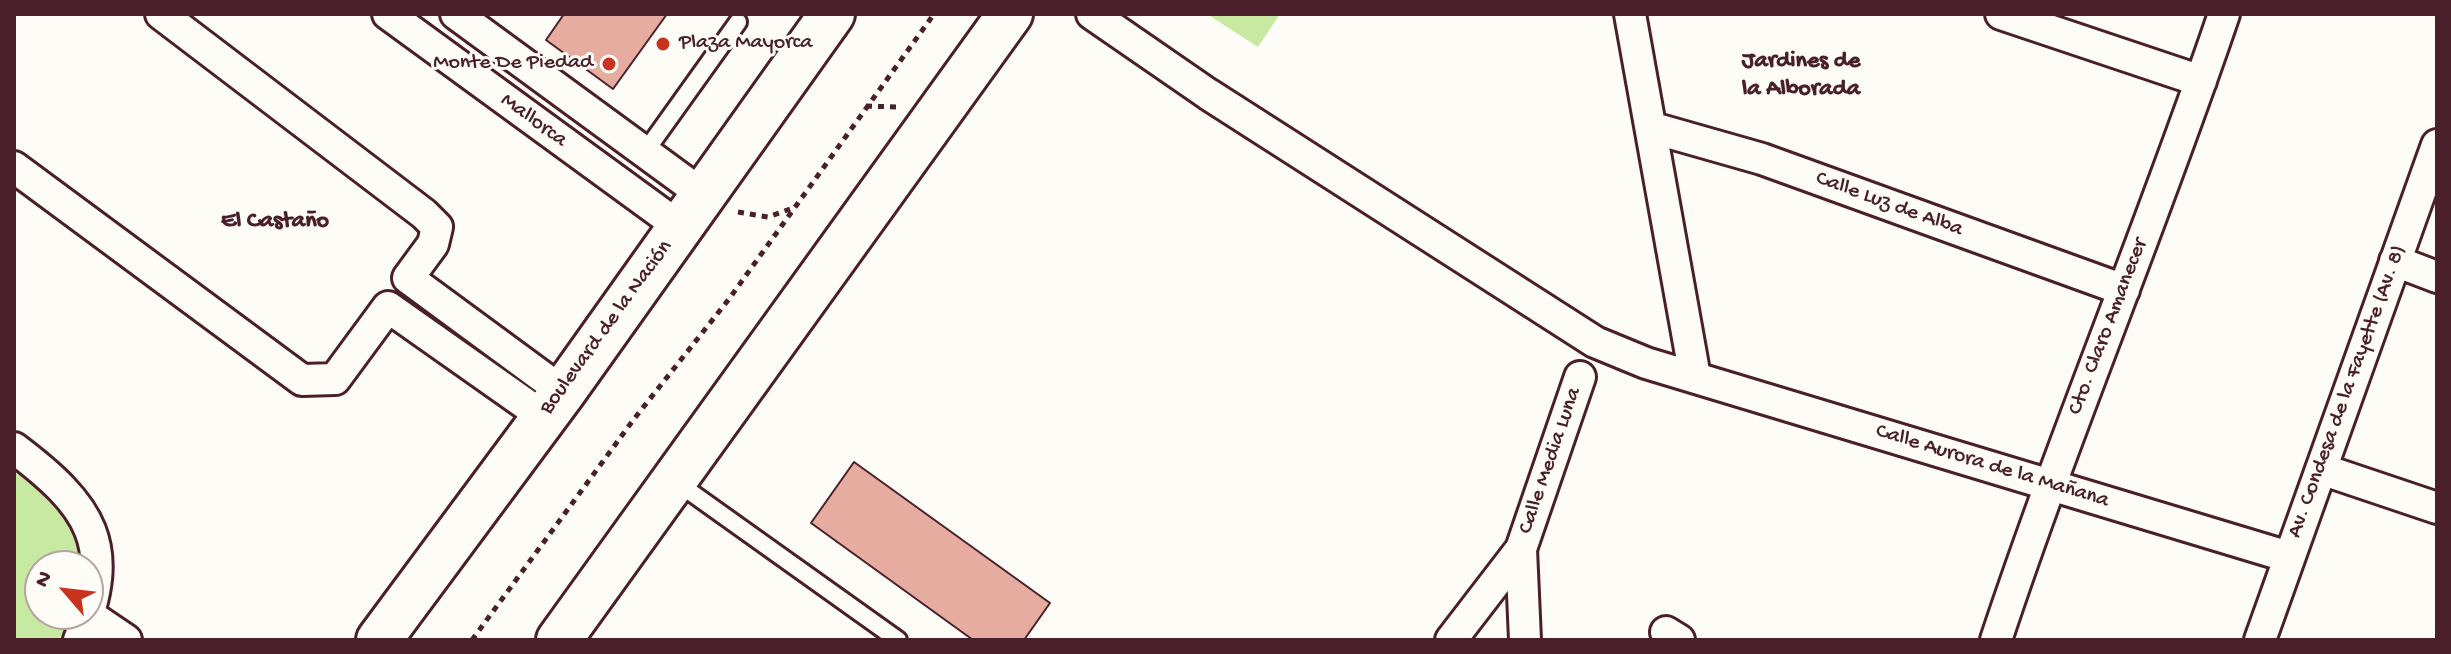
<!DOCTYPE html>
<meta charset="utf-8">
<style>
body{margin:0}
#map{position:relative;width:2451px;height:654px;overflow:hidden;background:#fdfcf7;font-family:"Gochi Hand",sans-serif}
canvas{display:block}
.frame{position:absolute;inset:0;border:16px solid #4a1f2b;pointer-events:none}
.north{position:absolute;left:24px;top:550px;width:80px;height:80px;box-sizing:border-box;background:#fdfcf7;border:2px solid #b5a4a5;border-radius:50%;rotate:298deg;font-size:22px;font-weight:700;line-height:32px;text-align:center;color:#4a1f2b}
.north::after{content:'';display:block;margin:auto;width:28px;height:36px;background:#c8321e;clip-path:polygon(50% 0,100% 100%,50% 72%,0 100%)}
</style>
<div id="map">
<canvas width="2451" height="654"></canvas>
<div class="frame"></div>
<div class="north">N</div>
</div>
<script>
const c = document.querySelector('canvas').getContext('2d');
c.lineJoin = 'round';
function fillPath(path, color) {
  c.fillStyle = color;
  c.fill(path, 'evenodd');
}
function strokePath(path, color, width, dash) {
  c.strokeStyle = color;
  c.lineWidth = width;
  c.lineCap = dash ? 'butt' : 'round';
  c.setLineDash(dash || []);
  c.stroke(path);
}
function drawText(font, color, halo, rows, align = 'center') {
  c.font = font + ' "Gochi Hand",sans-serif';
  c.lineWidth = 6;
  c.setLineDash([]);
  c.textBaseline = 'middle';
  c.strokeStyle = halo;
  c.fillStyle = color;
  for (const [text, x, y, turn = 0] of rows) {
    c.save();
    c.translate(x, y);
    c.rotate((+turn || 0) * Math.PI / 180);
    c.textAlign = isNaN(turn) ? turn : align;
    if (halo) c.strokeText(text, 0, 0);
    c.fillText(text, 0, 0);
    c.restore();
  }
}
fillPath(new Path2D(`
 M1207,14H1280L1258,47Z
 M14,450C91,506 117,548 78,640H14ZM40,566H88V614H40Z`), '#c7e9a2');
const building = new Path2D(`
 M564,14H667L613,89L546,40Z
 M854,462L1050,603L1024,640H973L811,523Z`);
fillPath(building, '#e5ac9f');
strokePath(building, '#4a1f2b', 2);
const lane = new Path2D(`
 M645,152L738,22
 M675,481L898,640`);
const street = new Path2D(`
 M161,14L424,214L437,227L433,244L408,278L563,392
 M388,14L680,227
 M456,14L702,194
 M1092,14L1208,94L1595,342L1646,363L2289,557
 M1630,14L1695,377
 M2001,14L2201,81
 M1653,128L1762,159L2124,290
 M14,167L302,380L335,379L388,307L544,417
 M2395,261L2437,277
 M14,448C91,506 118,545 79,640
 M2321,469L2437,508
 M89,615L126,640
 M1666,632L1679,640
 M1451,640L1521,549
 M1525,640L1521,549L1580,377
 M1996,640C2066,429 2153,224 2224,14
 M2260,640L2437,145`);
const secondary = new Path2D(`
 M379,640L563,392L832,14
 M559,640L1010,14`);
strokePath(lane, '#4a1f2b', 22);
strokePath(street, '#4a1f2b', 36);
strokePath(secondary, '#4a1f2b', 50);
strokePath(new Path2D(`
 M866,106L896,107
 M738,212L768,217L790,209
 M472,640L634,419L729,299L934,14`), '#4a1f2b', 5, [6, 6]);
strokePath(lane, '#fdfcf7', 16);
strokePath(street, '#fdfcf7', 30);
strokePath(secondary, '#fdfcf7', 44);
for (const [x, y, r, color] of [
 [663,44,8,"#c8321e"],
 [609,64,8,"#c8321e"]
]) {
  const dot = new Path2D();
  dot.arc(x, y, r, 0, 2 * Math.PI);
  c.fillStyle = color;
  c.fill(dot);
  strokePath(dot, '#fdfcf7', 3);
}
drawText('22px', '#4a1f2b', '#fdfcf7', [
 ["Plaza Mayorca",679,44],
 ["Monte De Piedad",593,64,"right"]
], 'left');
drawText('22px', '#4a1f2b', '#fdfcf7', [
 ["Mallorca",533,121,36],
 ["Calle Luz de Alba",1889,205,20],
 ["Cto. Claro Amanecer",2109,327,-69],
 ["Boulevard de la Nación",607,328,-54],
 ["Av. Condesa de la Fayette (Av. 8)",2348,392,-70],
 ["Calle Media Luna",1551,461,-71],
 ["Calle Aurora de la Mañana",1992,467,17]
]);
drawText('bold 24px', '#4a1f2b', '#fdfcf7', [
 ["Jardines de",1801,62],
 ["la Alborada",1801,90],
 ["El Castaño",275,222]
]);
</script>
